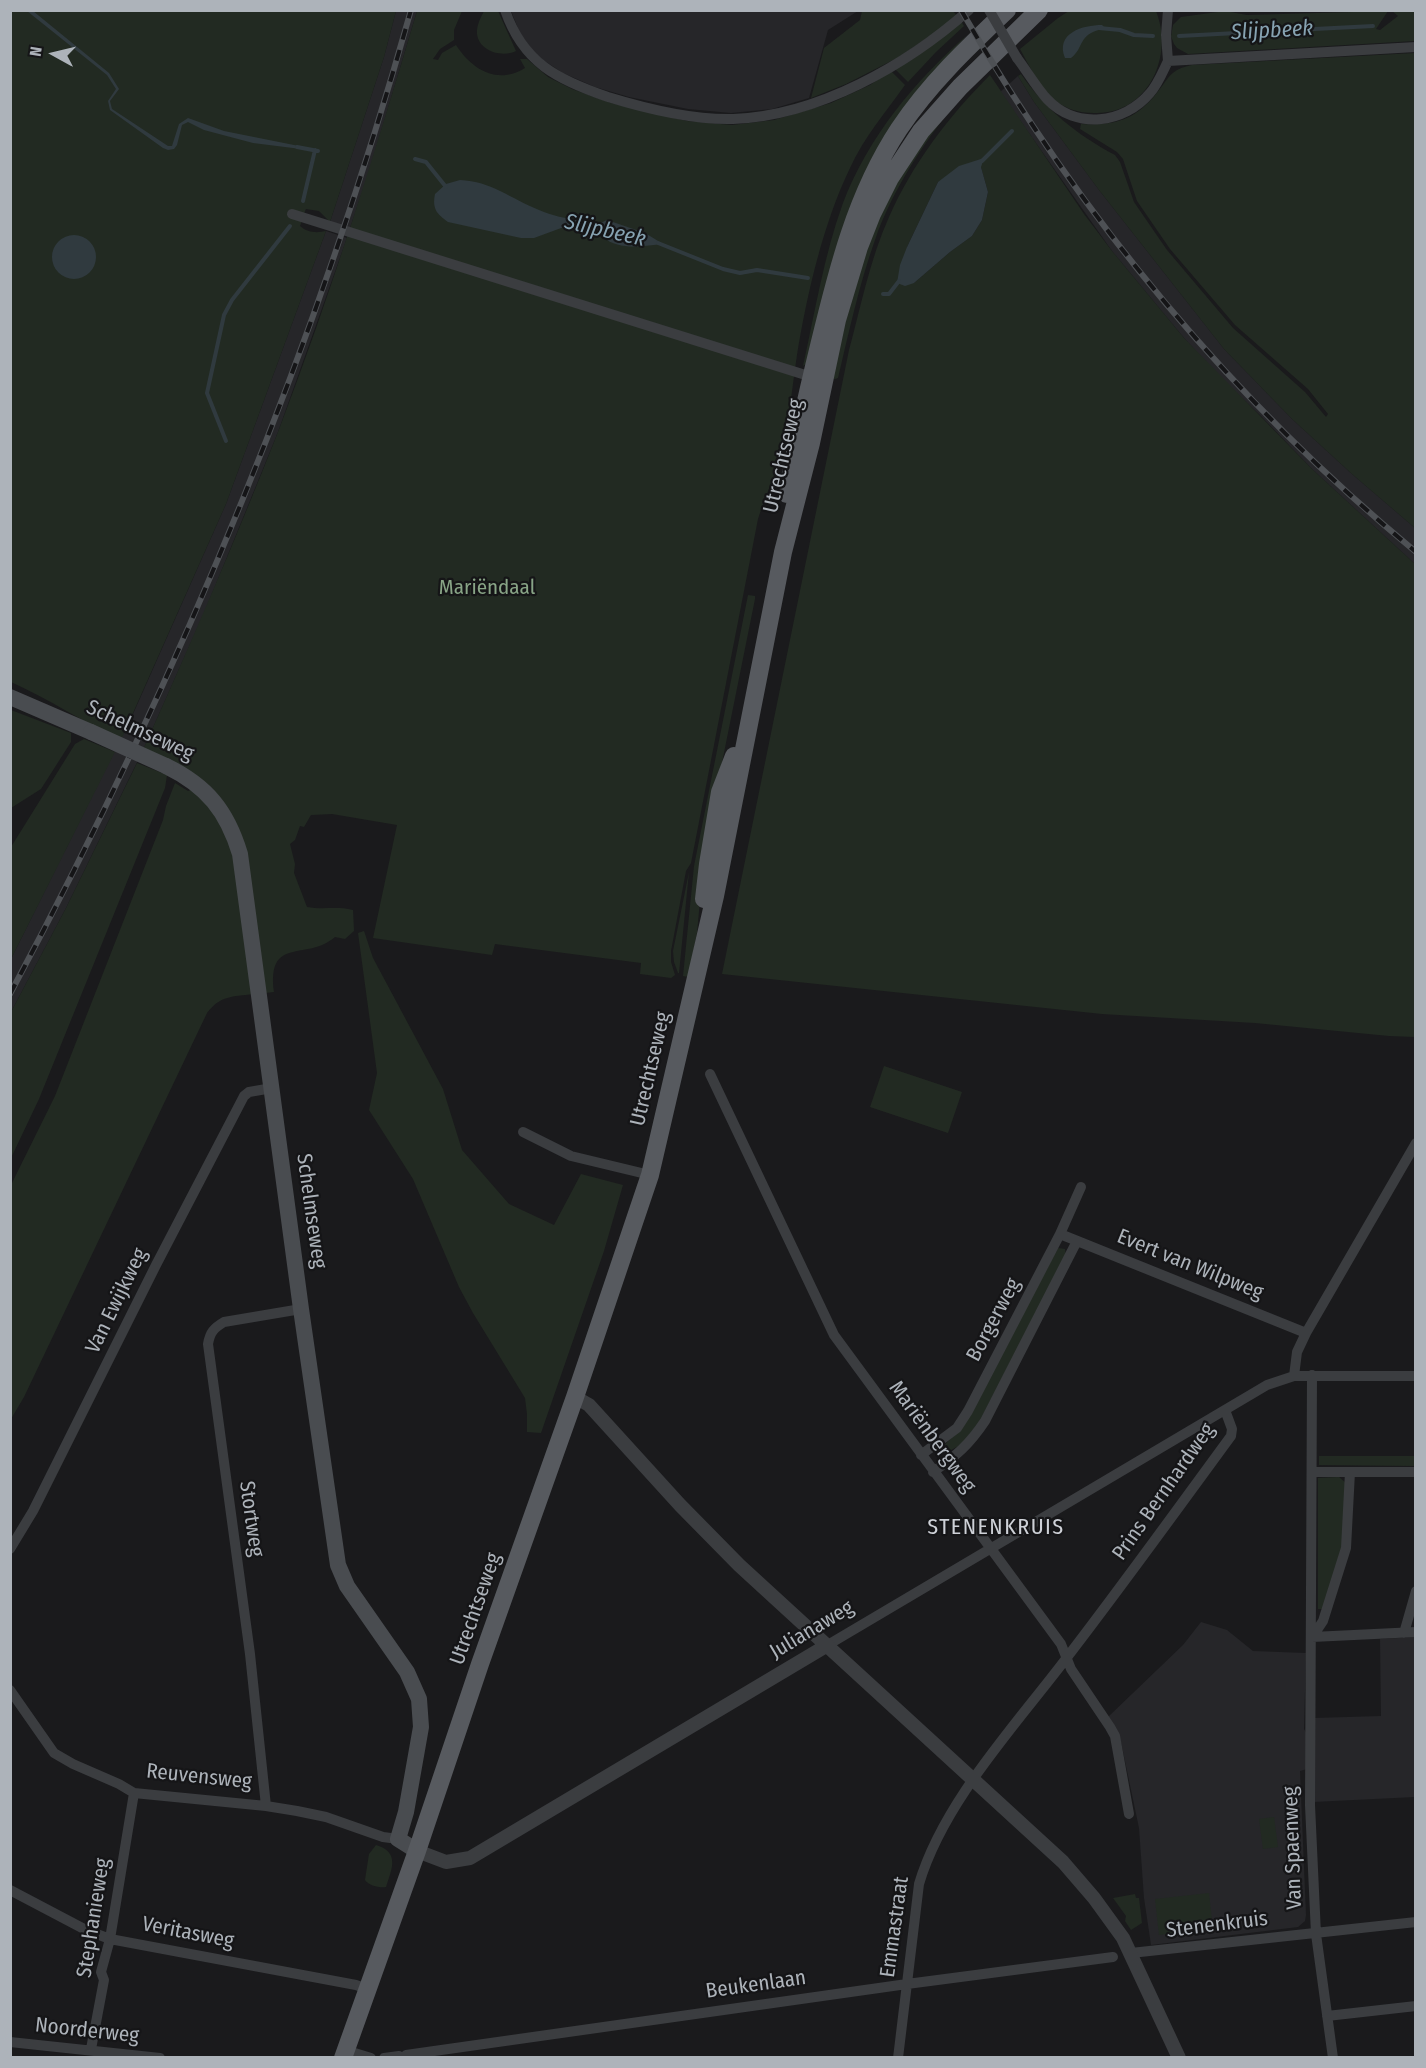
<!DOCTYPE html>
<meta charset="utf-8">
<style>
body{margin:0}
#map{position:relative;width:1426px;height:2068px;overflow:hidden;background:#1a1a1c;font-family:"Fira Sans Condensed",sans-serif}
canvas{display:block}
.frame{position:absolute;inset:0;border:12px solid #adb3ba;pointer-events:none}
.north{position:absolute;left:24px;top:24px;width:60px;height:60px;-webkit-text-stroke:4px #151517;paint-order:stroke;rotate:278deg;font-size:16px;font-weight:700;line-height:24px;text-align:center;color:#adb3ba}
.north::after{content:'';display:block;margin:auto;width:21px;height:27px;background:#adb3ba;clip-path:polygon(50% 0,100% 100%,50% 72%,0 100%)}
</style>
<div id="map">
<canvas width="1426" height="2068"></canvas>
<div class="frame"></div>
<div class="north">N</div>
</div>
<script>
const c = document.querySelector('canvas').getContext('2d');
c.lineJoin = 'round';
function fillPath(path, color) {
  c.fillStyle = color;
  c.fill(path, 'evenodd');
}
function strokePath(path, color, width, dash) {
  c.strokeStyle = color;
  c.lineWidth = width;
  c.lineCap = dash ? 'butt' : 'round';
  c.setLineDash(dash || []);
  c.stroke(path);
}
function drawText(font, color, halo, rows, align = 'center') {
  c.font = font + ' "Fira Sans Condensed",sans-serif';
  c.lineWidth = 4.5;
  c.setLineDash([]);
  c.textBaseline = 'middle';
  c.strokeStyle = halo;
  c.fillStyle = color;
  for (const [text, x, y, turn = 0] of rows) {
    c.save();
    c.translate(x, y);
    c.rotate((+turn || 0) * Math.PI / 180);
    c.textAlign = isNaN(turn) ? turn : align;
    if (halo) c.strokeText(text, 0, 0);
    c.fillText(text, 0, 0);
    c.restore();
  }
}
fillPath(new Path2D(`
 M396,11H417L369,172L350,228L330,222L384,57Z
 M511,11H858L828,30L809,98L772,109L731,113L688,109L629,97L595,87L563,73L543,60L532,50L520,33Z
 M1018,76L1034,102L1099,190L1224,349L1292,419L1352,474L1415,528V564L1312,469L1261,416L1220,377L1184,338L1112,251L1000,92Z
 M326,231L347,238L278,432L205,611L143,750L66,908L11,1012V959L133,714L226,504Z
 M1201,1622L1227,1630L1253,1651L1306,1653L1304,1729L1308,1736L1307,1769L1300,1771L1306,1915L1305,1921L1298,1927L1151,1945L1144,1898L1139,1828L1121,1742L1108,1717L1183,1645Z
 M1415,1637V1797L1313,1802L1314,1718L1381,1716L1380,1639Z`), '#262629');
fillPath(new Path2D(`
 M10,11H396L384,57L330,222L319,211L306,209L305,211L300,226C308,233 317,233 326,231L226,504L121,740C83,722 49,699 11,682Z
 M417,11H462L454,30V40L440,49L433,59L438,60L442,53L456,45C472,70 498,85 525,68L520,59H527L548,77L572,89L611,103L687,121L732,125L774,120L831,103L870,85L891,71L905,85C886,112 864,137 850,168C823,224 807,294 797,355C792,388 789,422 781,454C775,476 765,497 758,519L691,863L686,871L671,951V962L675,975L671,978L640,974L641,963L495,944L492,955L373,938L397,825L332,814L311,815L304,827L300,826L295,840L290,844L295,864L294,873L307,907C323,910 337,906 353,910L354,931L345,939L335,937C306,962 267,935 274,992L265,993L238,828L143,750C190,645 236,539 278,432C331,294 375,153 417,11Z
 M484,11H498L516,51C502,58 479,51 477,34C476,26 481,17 484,11Z
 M862,11H953L958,17L899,57L846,84L811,98L824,48L860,20Z
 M1069,11H1156C1174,55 1149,113 1097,113C1087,113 1075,112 1066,107C1044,97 1031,69 1020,49L1058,18Z
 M1225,11L1247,15L1388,11L1376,29L1380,30L1398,16L1392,11H1415V41L1188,54L1177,48L1174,44L1171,36L1173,25L1181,17Z
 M961,21L964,26L936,52L908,82L896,70L895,68Z
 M967,35L917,91L806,364L803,366C815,312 824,255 843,203C868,137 915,81 967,35Z
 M1415,53V528L1352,474L1292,419L1224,349L1099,190L1034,102L1018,76L1021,74C1045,109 1077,135 1115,155L1120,162L1134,202L1167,250L1233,328L1305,392L1326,417L1328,414L1308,389L1235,325L1170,249L1137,201L1123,159L1117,152L1080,129L1081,124C1114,126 1135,120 1156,94C1170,77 1169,70 1192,65Z
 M990,75L1084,214L1112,251L1184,338L1312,469L1415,564V1037L1389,1036L1255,1023L1102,1014L722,974L849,350C861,306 870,259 889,217C913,163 948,117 990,75ZM981,167L988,192L982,220L972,236L950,252L914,283L907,247L938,182Z
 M953,106C921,147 892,191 875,240C859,285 849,332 838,378L835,379L829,378C848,301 867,218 915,152C927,136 940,121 953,106Z
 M748,595L755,596V599L705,847L697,933L688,977L683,976L694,866Z
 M11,710L71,733V742L41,789L11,808Z
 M84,739L115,752L11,959V847L75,744Z
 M137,763L167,775L165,788L39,1099L11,1158V1012L66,908Z
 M175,783L188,791L194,789L216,814L235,856L253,994C232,997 221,995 207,1013L24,1397L11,1419V1185L55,1096L163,820L166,806Z
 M689,872L679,973H678L674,962L673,951Z
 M364,931L373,958L443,1089L462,1150L509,1204L554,1225L581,1174L623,1185L604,1251L541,1433L527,1432V1414L525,1398L473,1313L459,1287L413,1179L369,1110L377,1073L358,933Z
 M884,1066L962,1092L948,1133L870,1107Z
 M1058,1248L1065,1249L1066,1255L978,1424L962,1444L944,1454L941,1450L942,1447L962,1428Z
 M1319,1456H1415V1466L1319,1465Z
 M1339,1477L1346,1483L1342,1546L1323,1609H1318V1478Z
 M1274,1817L1278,1847L1263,1849L1259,1819Z
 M376,1845C400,1852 392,1869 386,1887C380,1888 369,1886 365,1880L369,1854Z
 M1209,1893L1213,1929L1159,1935L1155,1899Z
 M1135,1894L1136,1898H1139L1142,1923L1131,1930L1125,1921L1126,1916L1113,1898Z`), '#222a22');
fillPath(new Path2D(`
 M27,11H33L109,73L119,89L110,101L112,109L168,146H172L179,124L188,118L224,131L299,146L301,149L253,143L204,130L188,122L182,125L177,145L174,149L168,150L163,148L110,110L108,101L116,89L107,75Z
 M1102,25L1104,27L1102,29C1077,35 1085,47 1071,58H1065C1055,33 1083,25 1102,25Z
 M984,158L981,167L988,192L982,220L972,236L950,252L914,283L905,286L897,283L900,265L907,247L938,182L959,166Z
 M460,180C491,181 511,199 539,210C552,216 566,218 580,221V224H572L534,238H521L448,222C437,214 432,209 435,194L446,184Z
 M607,220L645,233L663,244C644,246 619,251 603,237C597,232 595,228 588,225L589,223L596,225Z
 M52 257a22 22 0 1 1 44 0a22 22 0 1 1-44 0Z`), '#303a3f');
strokePath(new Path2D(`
 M1099,28L1120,30L1134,35L1153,36
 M1179,36L1373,26
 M297,147L318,151
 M415,159L426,162L446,187
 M982,161L1012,131
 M303,201L315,150
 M577,222L593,225
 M658,243L723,269L740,273L757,270L808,278
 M883,294H889L899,281
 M226,441L207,393L224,315L232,300L290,226`), '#303a3f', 4);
strokePath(new Path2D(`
 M505,10C523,63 558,80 608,97C647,109 692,120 733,119C818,116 907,65 969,10
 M1168,10L1166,35L1168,61
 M1017,58C1027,71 1036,87 1047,99C1076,130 1124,124 1150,93C1158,84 1163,71 1168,61L1416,47
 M292,214L815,378
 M710,1074L834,1335L1061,1644L1071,1669L1110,1727L1115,1736L1129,1814
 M523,1132L571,1156L650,1175
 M1060,1234L1306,1333
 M1312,1375L1310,1805L1316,1934L1333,2058
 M1294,1376L1297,1352L1306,1333L1416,1143
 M921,1455L957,1428L968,1411L1060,1234L1081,1187
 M933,1472C957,1455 969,1445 985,1421L1077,1241
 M1313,1472H1416
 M10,1549L33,1511L156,1265L244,1096L249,1092L272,1088
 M1404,1633L1416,1591
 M1313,1636L1323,1621L1346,1548L1350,1472
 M1312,1637L1416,1632
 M826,1646L1267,1385L1294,1376H1416
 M10,1690L54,1753L73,1764L119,1784L134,1793L266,1806L297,1811L326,1817L383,1837L398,1839
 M266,1806L250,1654L208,1344C210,1332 214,1328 224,1322L301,1309
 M10,1890L86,1930L110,1939L356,1985L367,1989
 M1131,1953L1416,1922
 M1327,2016L1416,2006
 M10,2042L160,2058
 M91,2049L104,1980L101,1972L110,1939L134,1793
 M345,2050L371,2058
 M406,2055L907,1984L1113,1957
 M384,2058L399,2056
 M898,2058L919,1884C943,1803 1014,1727 1065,1660C1122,1586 1176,1511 1231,1436L1232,1429L1225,1410`), '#3b3d40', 10);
strokePath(new Path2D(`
 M575,1397L589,1405L680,1505L739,1565L1063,1862L1094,1898L1123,1938L1179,2058
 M417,1851L446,1862L470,1858L826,1646`), '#3b3d40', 14);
strokePath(new Path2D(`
 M10,697L91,732
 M166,766C207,786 227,811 240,854L301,1309L338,1565L347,1586L407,1672L419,1699L421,1727L406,1812L398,1839L417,1851`), '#494c50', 16);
strokePath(new Path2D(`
 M787,494C796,444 807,395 819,346C837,271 856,194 899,129C929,84 968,47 1007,10
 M704,899L708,864L720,792L734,756
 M343,2058L417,1851L480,1664L575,1397L650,1175L715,896L783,552L811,443L837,320L859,247L872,214L890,178L921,131L960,87L1039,10`), '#575a5f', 18);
const rail = new Path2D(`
 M961,10C1080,216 1232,400 1416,552
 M10,994C177,681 315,352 411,10`);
strokePath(rail, '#4e5155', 6);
strokePath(rail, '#151517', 4, [11]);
strokePath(new Path2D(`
 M989,10L1017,58`), '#3b3d40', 10);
strokePath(new Path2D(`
 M91,732L166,766`), '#494c50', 16);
drawText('21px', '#adb3ba', '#151517', [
 ["Utrechtseweg",784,456,-77],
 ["Schelmseweg",140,731,25],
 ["Utrechtseweg",651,1069,-77],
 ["Schelmseweg",311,1211,82],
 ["Evert van Wilpweg",1190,1265,22],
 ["Van Ewijkweg",117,1301,-64],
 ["Borgerweg",994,1320,-62],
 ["Mariënbergweg",932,1437,54],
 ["Prins Bernhardweg",1164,1492,-55],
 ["Stortweg",251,1519,82],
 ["Utrechtseweg",476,1609,-71],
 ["Julianaweg",812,1630,-31],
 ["Reuvensweg",199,1777,6],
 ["Van Spaenweg",1293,1848,-92],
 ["Stephanieweg",94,1918,-81],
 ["Stenenkruis",1217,1925,-7],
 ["Emmastraat",895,1927,-82],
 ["Veritasweg",188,1933,11],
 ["Beukenlaan",756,1985,-8],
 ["Noorderweg",87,2031,6]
]);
drawText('21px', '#88a486', '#151517', [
 ["Mariëndaal",487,588]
]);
drawText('italic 22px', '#87a3b2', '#151517', [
 ["Slijpbeek",1272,31,-3],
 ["Slijpbeek",605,231,13]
]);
c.letterSpacing = '1.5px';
drawText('22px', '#ced1d7', '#151517', [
 ["STENENKRUIS",996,1528]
]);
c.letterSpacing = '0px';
</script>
